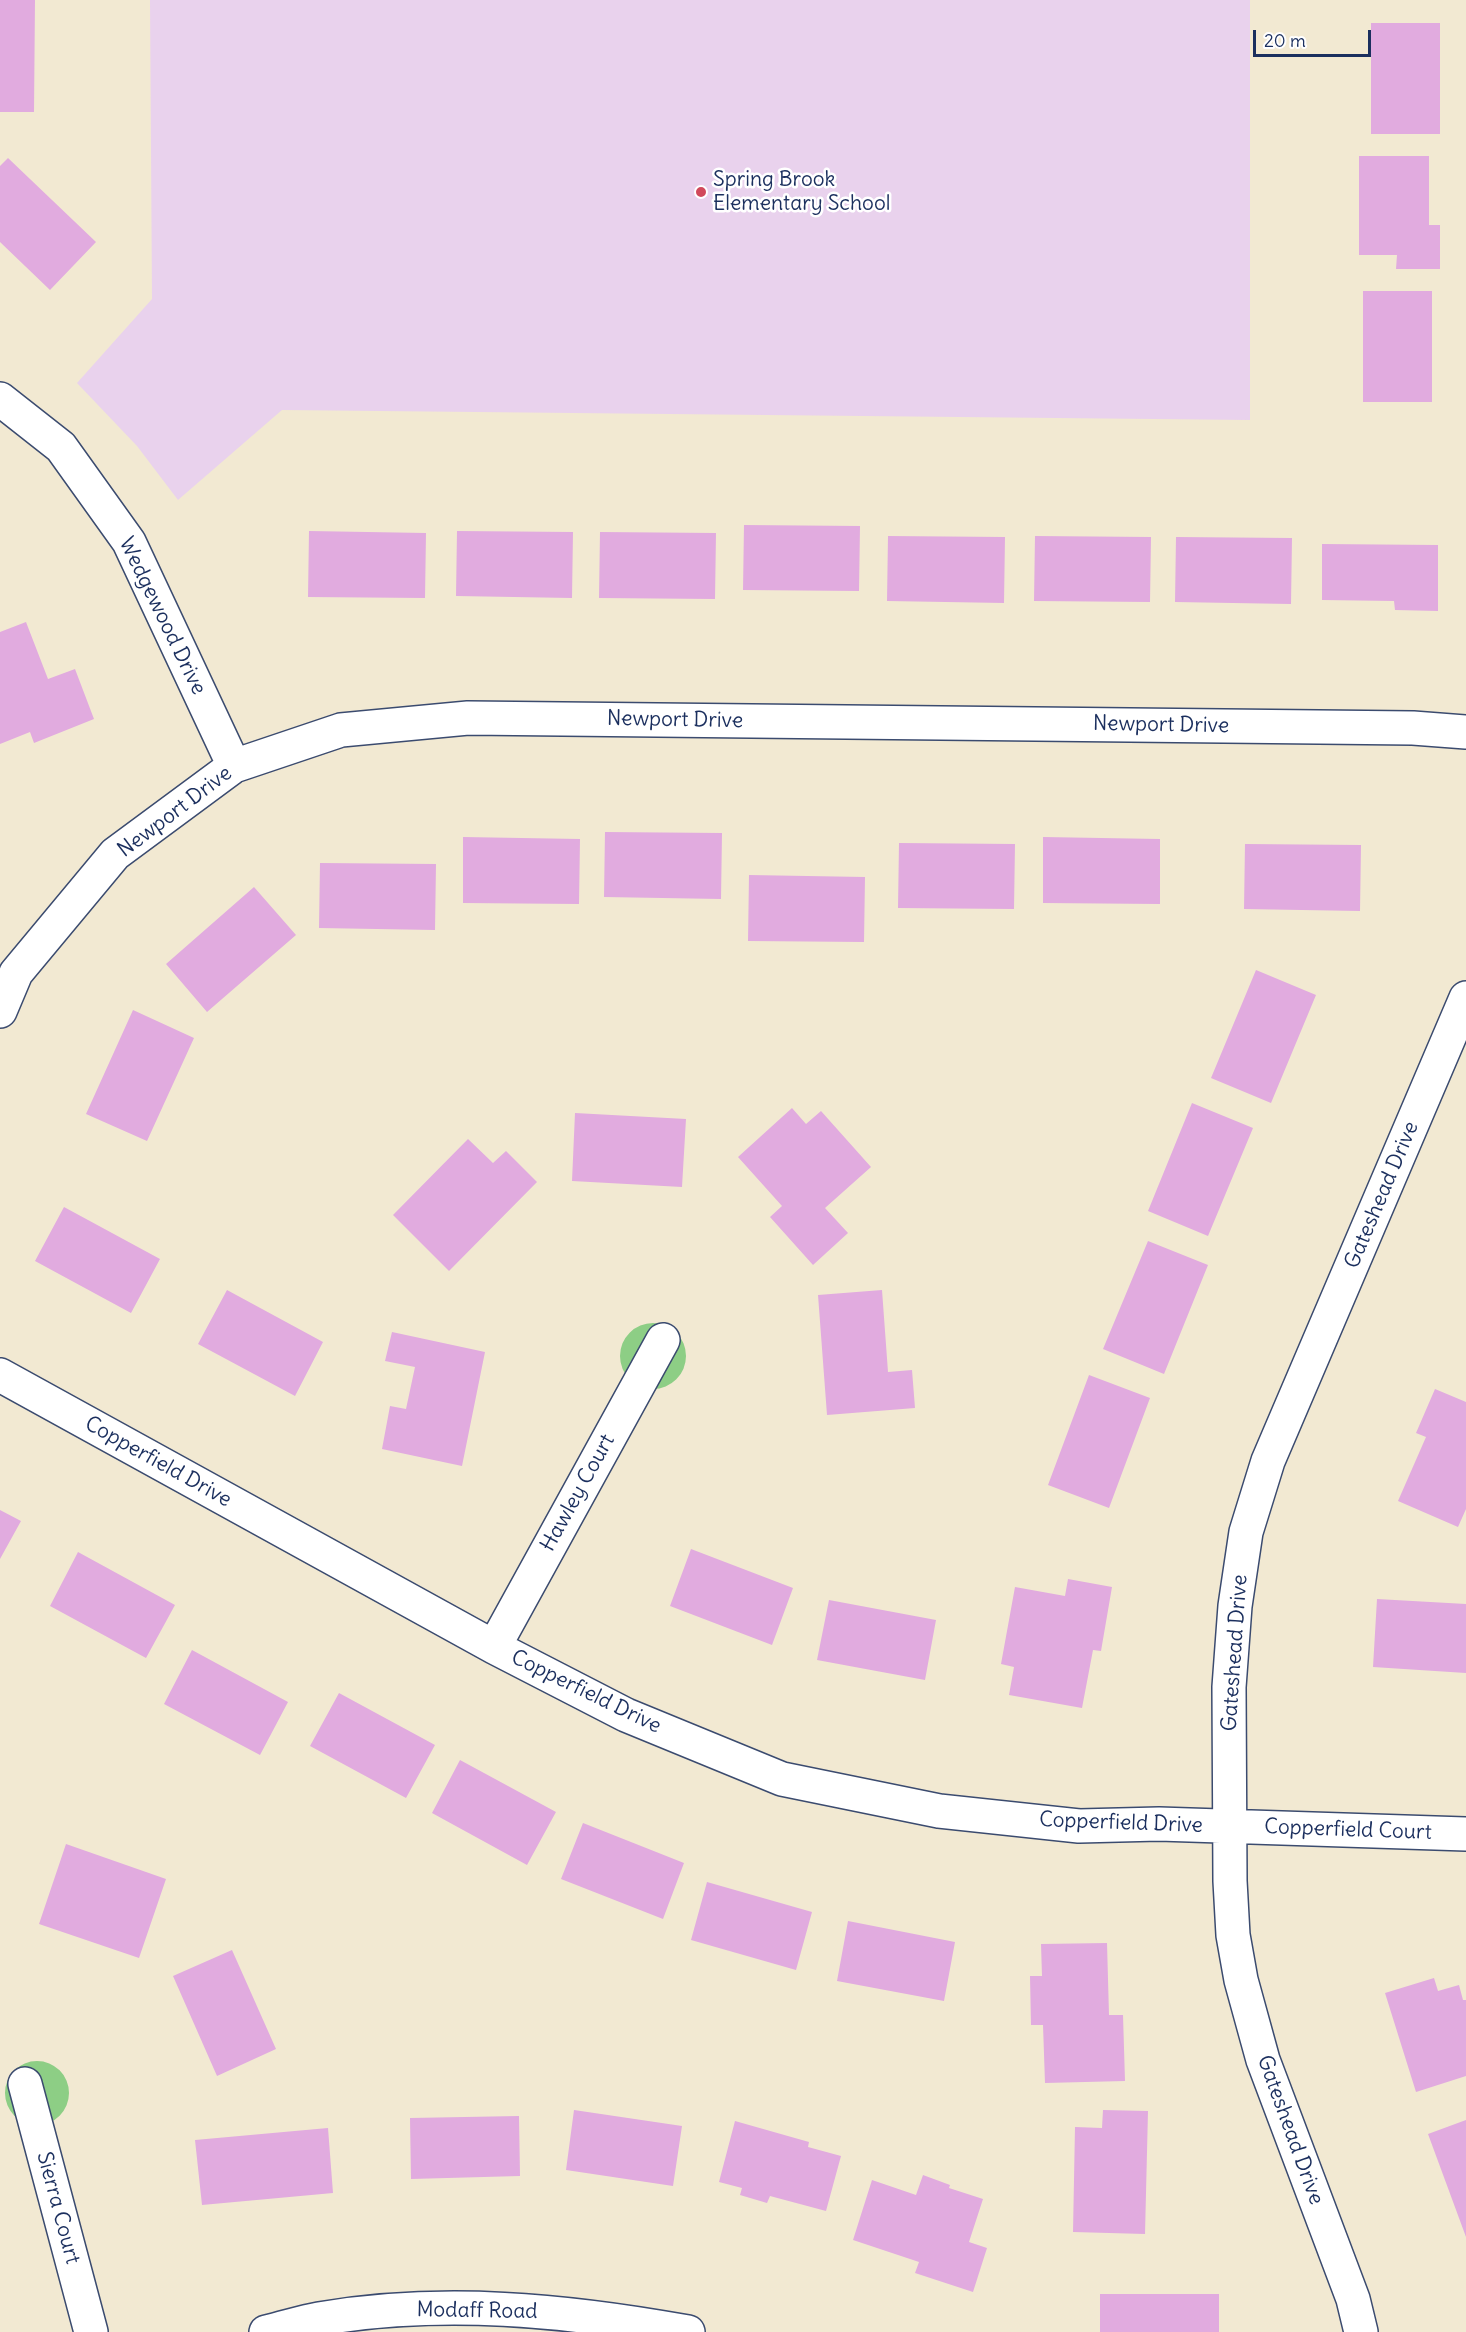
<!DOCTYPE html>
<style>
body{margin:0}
#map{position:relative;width:1466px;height:2332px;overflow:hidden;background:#f2e9d2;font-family:Delius,sans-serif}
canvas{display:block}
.scale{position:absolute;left:1253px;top:30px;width:118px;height:27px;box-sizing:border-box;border:3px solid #1b2f5e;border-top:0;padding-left:8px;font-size:18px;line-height:21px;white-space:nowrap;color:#1b2f5e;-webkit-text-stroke:4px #fff;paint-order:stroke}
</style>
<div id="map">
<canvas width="1466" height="2332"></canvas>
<div class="scale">20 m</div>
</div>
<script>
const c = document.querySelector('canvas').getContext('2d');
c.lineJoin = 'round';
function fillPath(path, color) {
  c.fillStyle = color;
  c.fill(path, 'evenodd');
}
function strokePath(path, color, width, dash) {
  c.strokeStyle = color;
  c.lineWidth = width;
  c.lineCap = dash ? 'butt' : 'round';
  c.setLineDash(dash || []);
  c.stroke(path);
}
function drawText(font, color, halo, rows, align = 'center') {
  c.font = font + ' Delius,sans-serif';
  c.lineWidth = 5;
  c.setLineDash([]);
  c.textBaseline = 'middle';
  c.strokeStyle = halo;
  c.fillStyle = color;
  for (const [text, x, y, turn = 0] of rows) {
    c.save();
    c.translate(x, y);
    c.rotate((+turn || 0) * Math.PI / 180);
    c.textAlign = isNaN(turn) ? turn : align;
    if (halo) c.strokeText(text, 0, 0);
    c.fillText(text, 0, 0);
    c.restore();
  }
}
fillPath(new Path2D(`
 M150,0H1250V420L282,410L178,500L137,446L77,383L152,299Z`), '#e9d2ed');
fillPath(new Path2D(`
 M620 1356a33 33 0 1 1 66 0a33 33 0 1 1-66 0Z
 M5 2093a32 32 0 1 1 64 0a32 32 0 1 1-64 0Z`), '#8dce85');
fillPath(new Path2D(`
 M0,0H35L34,112H0Z
 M1371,23H1440V134H1371Z
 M1359,156H1429V225H1440V269H1396L1397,255H1359Z
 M8,158L96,242L50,290L0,242V166Z
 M1363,291H1432V402H1363Z
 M744,525L860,526L859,591L743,590Z
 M309,531L426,533L425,598L308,597Z
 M457,531L573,532L572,598L456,596Z
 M600,532L716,533L715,599L599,598Z
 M888,536L1005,537L1004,603L887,601Z
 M1035,536L1151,537L1150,602L1034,601Z
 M1176,537L1292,538L1291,604L1175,602Z
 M1322,544L1438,545V611L1395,610L1394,601L1322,600Z
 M26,622L48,679L75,669L94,719L34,743L30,732L0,744V632Z
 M605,832L722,833L721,899L604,897Z
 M463,837L580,839L579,904L463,903Z
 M1043,837L1160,839V904L1043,903Z
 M899,843L1015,844L1014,909L898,908Z
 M1245,844L1361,845L1360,911L1244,909Z
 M320,863L436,864L435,930L319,928Z
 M749,875L865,877L864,942L748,941Z
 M254,887L296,935L207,1012L166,964Z
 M1256,970L1316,995L1271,1103L1211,1078Z
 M133,1010L194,1038L147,1141L86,1114Z
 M1192,1103L1253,1128L1208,1236L1148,1211Z
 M792,1108L806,1124L821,1111L871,1167L825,1208L848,1233L813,1265L770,1217L782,1206L738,1157Z
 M575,1113L686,1119L682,1187L572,1181Z
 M468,1139L493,1163L506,1151L537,1182L449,1271L393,1215Z
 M64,1207L160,1259L131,1313L35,1261Z
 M1148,1241L1208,1265L1164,1374L1103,1349Z
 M227,1290L323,1342L295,1396L198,1344Z
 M882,1290L888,1372L912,1370L915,1408L827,1415L818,1295Z
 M392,1332L485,1352L462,1466L382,1449L390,1406L406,1409L415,1367L385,1361Z
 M1089,1375L1150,1398L1109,1508L1048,1485Z
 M1435,1389L1466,1402V1509L1458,1527L1398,1501L1426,1437L1416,1433Z
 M0,1510L21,1521L0,1559Z
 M691,1549L793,1588L772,1645L670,1606Z
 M78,1552L175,1605L146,1658L50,1606Z
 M1068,1579L1112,1587L1101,1651L1093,1650L1082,1708L1009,1695L1014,1667L1001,1664L1015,1587L1065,1596Z
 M1377,1599L1466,1604V1673L1373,1667Z
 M829,1600L936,1620L925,1680L817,1660Z
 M192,1650L288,1702L260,1755L164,1704Z
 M339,1693L435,1745L406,1798L310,1746Z
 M460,1760L556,1812L527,1865L432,1813Z
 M583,1823L684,1863L663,1919L561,1879Z
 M66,1844L166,1879L139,1958L39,1924Z
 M707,1882L812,1912L796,1970L691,1940Z
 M848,1921L955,1942L944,2001L837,1981Z
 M1107,1943L1109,2015H1123L1125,2081L1045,2083L1043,2025H1031L1030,1976H1042L1041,1944Z
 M232,1950L276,2049L217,2076L173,1976Z
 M1434,1978L1438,1991L1459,1985L1463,2000H1466V2076L1416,2092L1385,1993Z
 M574,2110L682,2126L673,2186L566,2170Z
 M1103,2110L1148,2111L1145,2234L1073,2232L1075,2127L1102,2128Z
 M519,2116L520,2176L411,2179L410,2118Z
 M1466,2120V2237L1428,2134Z
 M735,2121L809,2142L808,2147L841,2156L826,2211L770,2196L767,2203L740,2195L742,2188L719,2182Z
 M328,2128L333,2193L202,2205L195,2140Z
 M923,2175L950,2185L949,2188L983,2199L969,2242L987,2248L973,2292L915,2273L919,2262L853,2240L872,2180L916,2195Z
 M1100,2294H1219V2332H1100Z`), '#e1abdf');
const minor = new Path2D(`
 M0,399L61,447L129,542L234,766
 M0,1011L16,973L115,854L234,766L341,730L468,718L1413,728L1466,732
 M0,1375L494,1647L626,1715L782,1779L939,1811L1079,1826L1159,1824L1466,1834
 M494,1647L663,1340
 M25,2084L91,2332
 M266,2332C284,2328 302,2322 319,2319C442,2298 566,2310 688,2332
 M1361,2332L1353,2299L1263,2060L1241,1980L1233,1935L1230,1881L1229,1687L1235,1606L1246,1532L1268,1461L1466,998`);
strokePath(minor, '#3b4b6f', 36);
strokePath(minor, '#fff', 33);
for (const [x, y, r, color] of [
 [701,192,6,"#d1495b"]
]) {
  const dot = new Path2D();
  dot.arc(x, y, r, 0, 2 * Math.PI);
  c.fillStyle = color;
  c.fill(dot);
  strokePath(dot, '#fff', 2);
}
drawText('21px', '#1b2f5e', '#fff', [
 ["Spring Brook",713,180],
 ["Elementary School",713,204]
], 'left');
drawText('21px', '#1b2f5e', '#fff', [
 ["Wedgewood Drive",162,616,64],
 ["Newport Drive",675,720,1],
 ["Newport Drive",1161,725,1],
 ["Newport Drive",175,812,-37],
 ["Gateshead Drive",1382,1195,-67],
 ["Copperfield Drive",158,1462,29],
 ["Hawley Court",578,1493,-61],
 ["Gateshead Drive",1235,1653,-86],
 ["Copperfield Drive",586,1692,26],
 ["Copperfield Drive",1121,1823,2],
 ["Copperfield Court",1348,1830,2],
 ["Gateshead Drive",1290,2130,70],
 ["Sierra Court",58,2208,75],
 ["Modaff Road",477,2311,1]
]);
</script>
